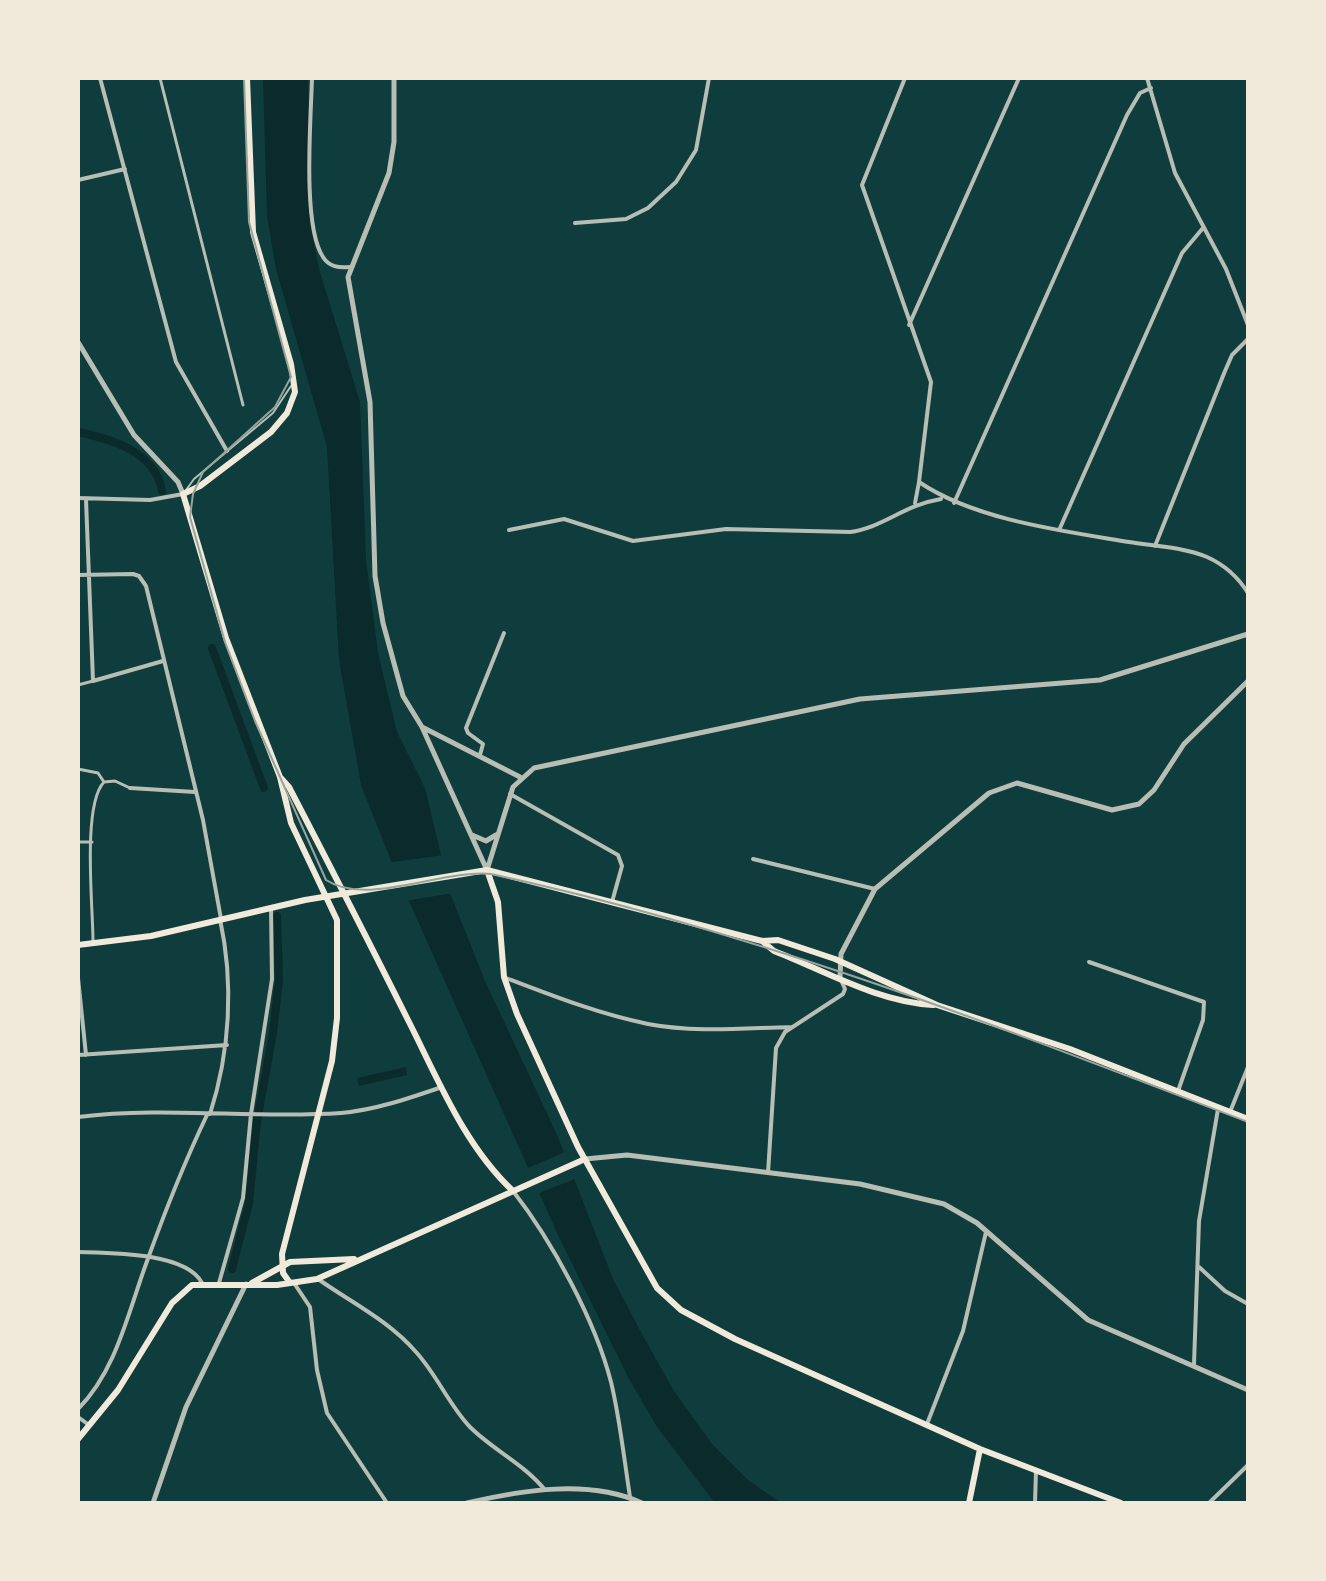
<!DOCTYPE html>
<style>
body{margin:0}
#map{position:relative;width:1326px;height:1581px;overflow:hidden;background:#0f3d3e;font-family:Roboto,sans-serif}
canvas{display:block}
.frame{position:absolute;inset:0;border:80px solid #f1e9da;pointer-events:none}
</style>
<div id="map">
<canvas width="1326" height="1581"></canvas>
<div class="frame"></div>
</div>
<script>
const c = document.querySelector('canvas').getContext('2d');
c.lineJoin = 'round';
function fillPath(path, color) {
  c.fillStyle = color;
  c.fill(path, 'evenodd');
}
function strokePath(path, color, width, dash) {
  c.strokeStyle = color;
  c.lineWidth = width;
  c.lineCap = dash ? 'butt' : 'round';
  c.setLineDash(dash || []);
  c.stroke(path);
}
fillPath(new Path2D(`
 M263,78H308L310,223L319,269L360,402L366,560L378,653L397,732L425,788L450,893L485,981L558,1137L613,1279L643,1336L674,1391L712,1444L748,1480L781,1503H715L657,1427L628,1377L558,1235L392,863L361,785L339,660L327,447L276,269L267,216Z
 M406,1067L407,1075L359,1086L357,1078Z`), '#0a2a2b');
fillPath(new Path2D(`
 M443,855L454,893L405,901L387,863Z
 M567,1151L577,1178L537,1194L526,1169Z`), '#0f3d3e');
strokePath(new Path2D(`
 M78,432C111,439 155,451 162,491
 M212,648L264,788
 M232,1269L249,1203L257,1121L273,1033L279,980L277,916`), '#0a2a2b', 8);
strokePath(new Path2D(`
 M186,490L194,479L273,413L291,386`), '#b8beb3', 2);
strokePath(new Path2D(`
 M160,78L243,405
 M78,685L93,681
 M78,769L98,773L104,782L115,781L130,788
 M78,842H92
 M93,941C93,907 82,805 104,782`), '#b8beb3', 3);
strokePath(new Path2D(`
 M100,78L176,362L227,451
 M312,78C311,118 302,226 323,257C329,267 339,268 350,267
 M905,78L862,185L931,382L919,482C975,520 1063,531 1129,542C1155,546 1183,547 1207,557C1225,565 1238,577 1248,593
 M1147,78L1175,173L1226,269L1248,325
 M1247,78H1248
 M78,180L125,169
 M575,223L626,219L648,208L676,182L696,150L709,78
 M909,325L1019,78
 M78,498L150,500L183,494
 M86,500L93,681L163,661
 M915,503L919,482
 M954,503L1127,115L1140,93L1151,88
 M1060,528L1182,253L1203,228
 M509,530L564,519L633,541L726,529L850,532C882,528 904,505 941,499
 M1155,546L1225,371L1232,355L1248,339
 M78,575L133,574L139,576L146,586L203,820L221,919
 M480,755L483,744L468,733L466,728L504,633
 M130,788L195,792
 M510,794L618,855L622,866L612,902
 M753,859L875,889
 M1089,962L1204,1002L1203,1020L1178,1091
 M78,978L86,1055
 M506,978C553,996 599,1014 648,1024C695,1033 745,1028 792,1027
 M78,1055L227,1045
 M1230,1112L1248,1067
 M210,1114C230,1052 234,983 220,919
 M78,1117C165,1106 253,1119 341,1113C375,1110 410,1098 442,1087
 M768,1173L776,1048L785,1032L843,994L845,989L841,980
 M513,1191C552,1241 595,1320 611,1382C620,1419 624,1459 630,1497
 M78,1252C109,1253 186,1252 202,1283
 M1199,1267L1225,1291L1248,1304
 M318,1279C352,1303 388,1320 416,1352C437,1375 449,1405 470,1427C493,1450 524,1464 545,1490
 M219,1283L243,1198L251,1114L272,979L271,907
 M294,1283L310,1307L317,1370L327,1413L387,1503
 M1194,1364L1199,1221L1218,1109
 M78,1409C116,1371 128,1313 146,1264C164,1214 184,1163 207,1115
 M78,1417L89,1425
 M927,1424L963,1331L986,1232
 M1035,1503L1036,1470
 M1209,1503L1248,1465`), '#b8beb3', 4);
strokePath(new Path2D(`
 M394,78V142L389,173L348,277L370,402L375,576L383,623L403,696L422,727L486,868
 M78,342L134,435L178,482L183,494
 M422,727L520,777
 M472,835L486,841L496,835
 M487,870L513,787L534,768L860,699L1100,680L1248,634
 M840,978L841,954L875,889L989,793L1017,783L1112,810L1139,804L1154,790L1184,744L1248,681
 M585,1159L627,1155L860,1184L944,1204L977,1223L1088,1320L1248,1390
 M153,1503L186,1407L246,1284
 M467,1503C522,1490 589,1479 642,1503`), '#b8beb3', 5);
strokePath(new Path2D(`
 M247,78L253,232L291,364L295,392L287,413L271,432L200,486L183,494L226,638L280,777L291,823L337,920V1018L332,1061L282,1254L283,1273L290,1283
 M280,777L289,787C329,864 369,942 408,1020C438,1079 464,1145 513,1191
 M487,870L498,902L504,977L517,1014L578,1147L657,1288L681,1310L735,1339L980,1449L1121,1503
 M252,1283L290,1262L354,1259
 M78,1439L118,1390L172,1303L192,1285H277L317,1279L585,1159
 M969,1503L980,1449`), '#f1e9da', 6);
strokePath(new Path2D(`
 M762,941L774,951C825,971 878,1002 933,1005
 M78,945L151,936L305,900L487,870L762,941L778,940L835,959L937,1005L1070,1049L1248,1119`), '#f1e9da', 6);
strokePath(new Path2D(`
 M244,78L249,222L291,377L275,407L203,472L193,494L190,517L225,642L255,721L326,880C367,907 442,869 491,874C752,930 1000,1027 1248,1122`), '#97a49c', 2);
</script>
